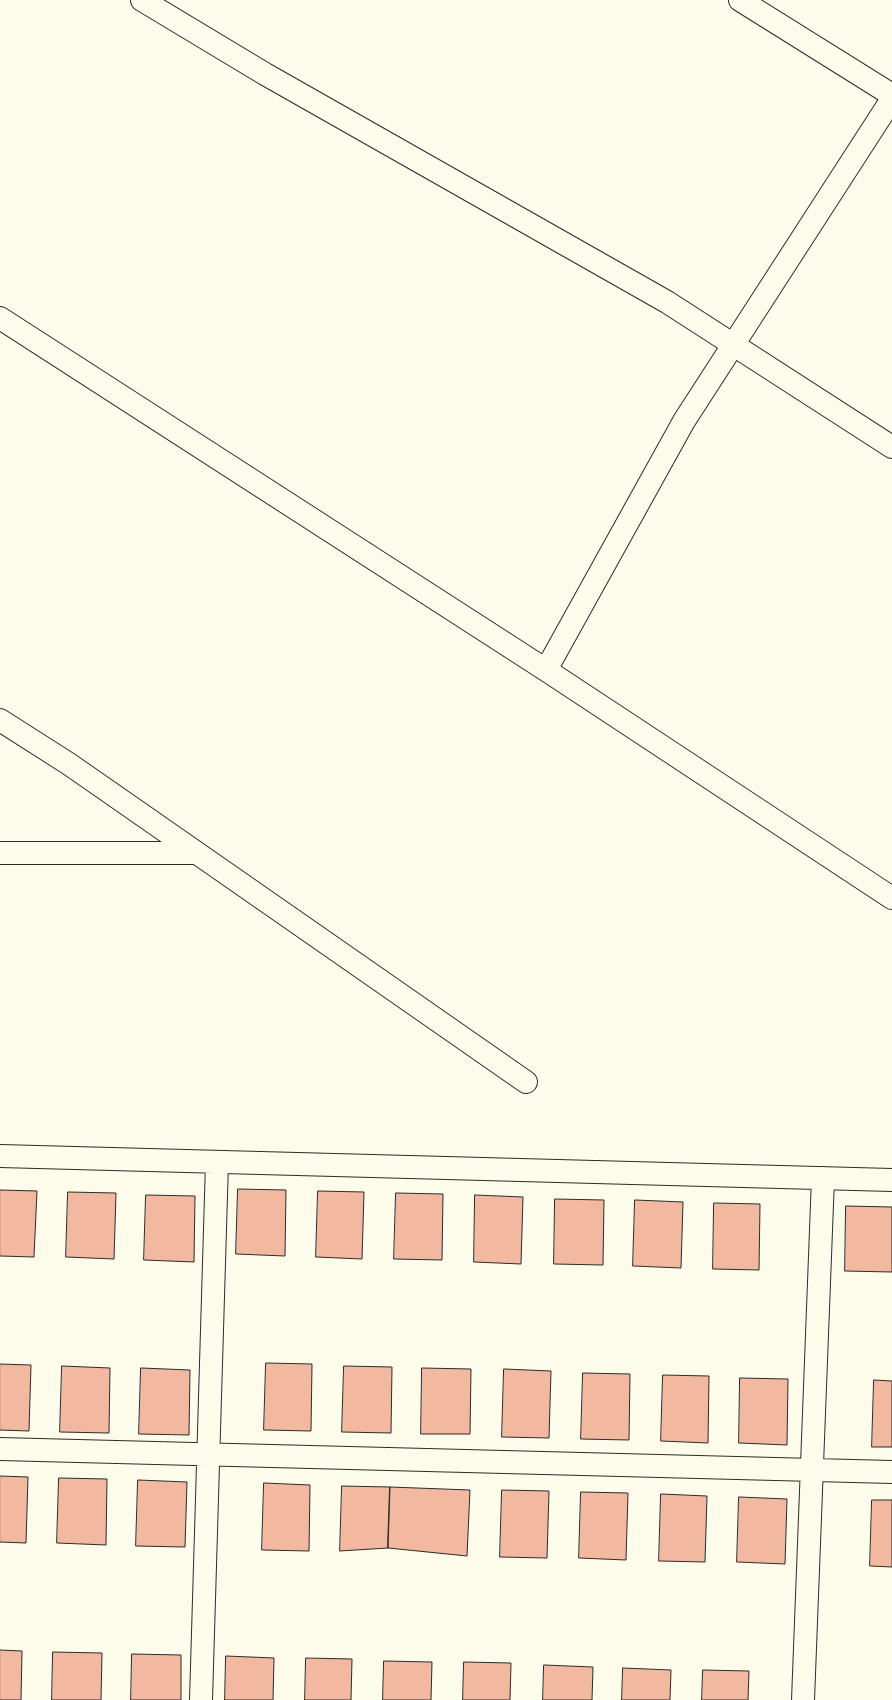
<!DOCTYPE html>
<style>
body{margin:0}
canvas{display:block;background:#fdfbea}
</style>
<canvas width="892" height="1700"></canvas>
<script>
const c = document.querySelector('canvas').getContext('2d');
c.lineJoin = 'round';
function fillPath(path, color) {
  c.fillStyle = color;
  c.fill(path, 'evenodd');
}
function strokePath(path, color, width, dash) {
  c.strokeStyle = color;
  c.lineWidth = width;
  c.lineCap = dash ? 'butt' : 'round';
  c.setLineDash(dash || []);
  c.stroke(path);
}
const building = new Path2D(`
 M238,1189L286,1190L285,1256L236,1254Z
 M0,1190L37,1191L34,1257L0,1256Z
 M318,1191L364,1192L362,1259L316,1257Z
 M68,1192L116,1193L114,1259L66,1257Z
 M396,1193L443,1194L442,1260L394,1259Z
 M146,1195L195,1196L194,1262L144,1260Z
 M475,1195L523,1197L521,1264L474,1262Z
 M555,1199L604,1200L603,1265L554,1264Z
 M635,1200L683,1202L681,1268L633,1266Z
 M714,1203L760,1204L759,1270L713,1269Z
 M846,1206L892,1207V1272L845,1271Z
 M266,1363L312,1364L311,1431L264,1430Z
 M0,1364L31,1365L29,1431L0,1430Z
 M62,1366L110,1368L109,1433L60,1432Z
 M344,1366L392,1367L391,1433L342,1432Z
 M141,1368L190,1370L189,1435L139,1434Z
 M422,1368L471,1369L470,1434H421Z
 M504,1369L551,1371L549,1438L502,1437Z
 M583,1373L630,1374L629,1440L581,1439Z
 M663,1375L709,1376L708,1443L661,1441Z
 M740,1378L788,1379L787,1445L739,1443Z
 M874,1380L892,1381V1447H872Z
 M0,1476L28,1477L26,1543L0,1542Z
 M59,1478L107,1479L106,1545L57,1543Z
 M138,1480L187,1482L185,1547L136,1546Z
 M264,1483L310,1485L309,1551L262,1550Z
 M342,1486L390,1487L388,1548L340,1551Z
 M390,1487L470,1490L467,1556L388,1548Z
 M502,1490L549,1491L547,1558L500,1557Z
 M581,1492L628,1493L626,1560L579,1558Z
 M661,1494L707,1496L705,1562L659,1561Z
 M739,1497L787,1499L785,1564L737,1562Z
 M872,1500H892V1567L870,1566Z
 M0,1650L22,1651L21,1700H0Z
 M53,1652L102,1653L101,1700H52Z
 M132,1654L181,1655V1700H131Z
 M226,1656L274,1658L273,1700H225Z
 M306,1658L352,1659L351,1700H305Z
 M384,1661L432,1662L431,1700H383Z
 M464,1662L511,1663L510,1700H463Z
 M544,1665L593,1667L592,1700H543Z
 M623,1668L671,1670L670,1700H622Z
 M703,1670L749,1671L748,1700H702Z`);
fillPath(building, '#f2b8a0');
strokePath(building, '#2b2b2b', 1);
const minor = new Path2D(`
 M142,0L265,74L667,302L892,447
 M740,0L892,95
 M0,318L546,670L892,898
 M546,670L684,421L892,99
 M0,720L69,764L526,1082
 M0,853H197
 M0,1156L892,1180
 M0,1449L892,1472
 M201,1700L217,1162
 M803,1700L823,1178`);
strokePath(minor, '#2b2b2b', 24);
strokePath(minor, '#fdfbea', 22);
</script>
